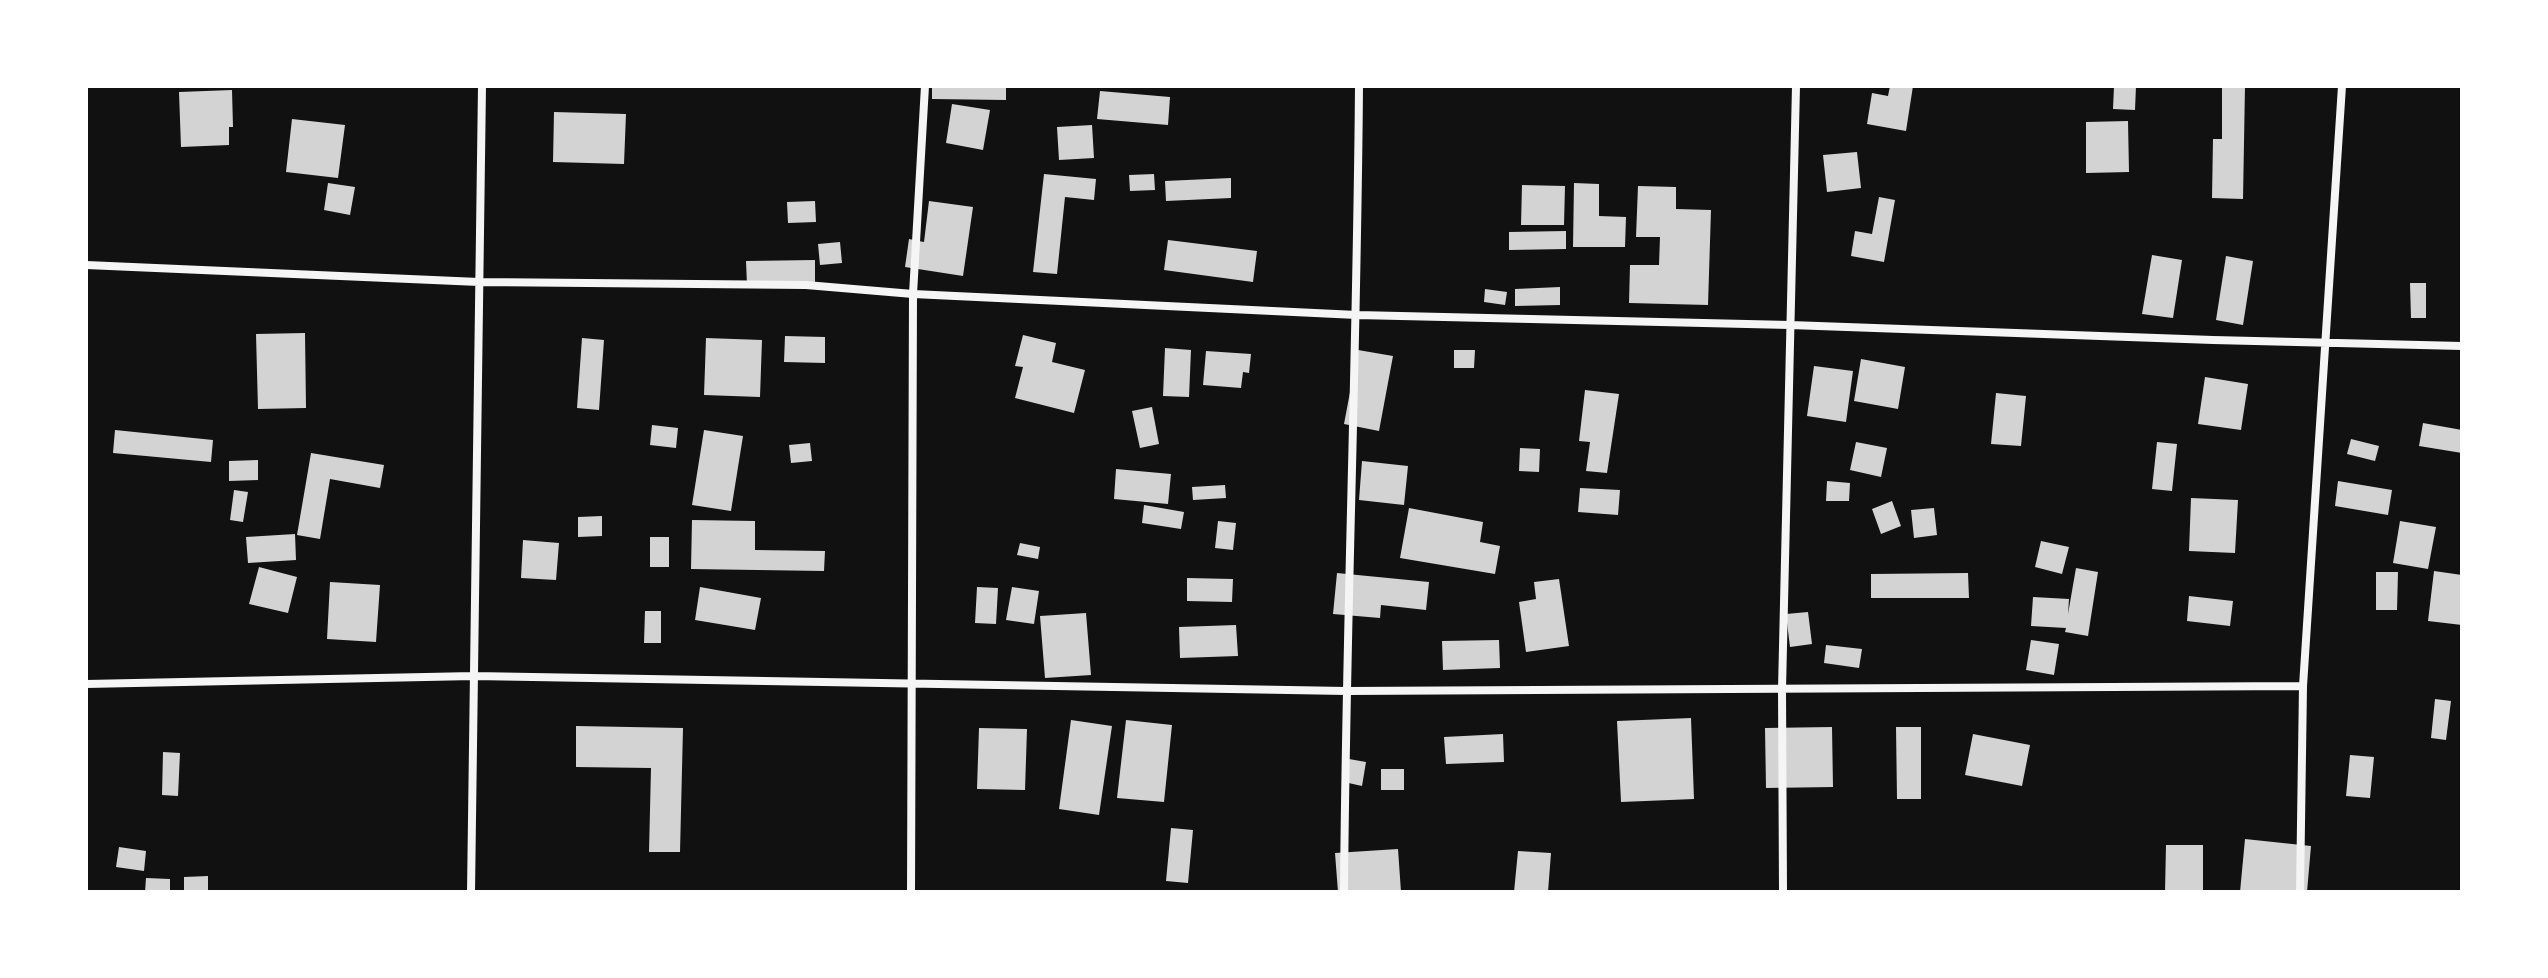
<!DOCTYPE html>
<style>
body{margin:0}
#map{position:relative;width:2548px;height:978px;overflow:hidden;background:#111;font-family:"Fira Sans Condensed",sans-serif}
canvas{display:block}
.frame{position:absolute;inset:0;border:88px solid #fff;pointer-events:none}
</style>
<div id="map">
<canvas width="2548" height="978"></canvas>
<div class="frame"></div>
</div>
<script>
const c = document.querySelector('canvas').getContext('2d');
c.lineJoin = 'round';
function fillPath(path, color) {
  c.fillStyle = color;
  c.fill(path, 'evenodd');
}
function strokePath(path, color, width, dash) {
  c.strokeStyle = color;
  c.lineWidth = width;
  c.lineCap = dash ? 'butt' : 'round';
  c.setLineDash(dash || []);
  c.stroke(path);
}
fillPath(new Path2D(`
 M932,86H1006V100L932,99Z
 M1890,86H1913L1906,131L1867,124L1872,93L1888,96Z
 M2114,86H2136L2135,110L2113,109Z
 M2222,86H2245L2243,199L2212,198L2213,139H2222Z
 M232,90L233,127H229V145L181,147L179,92Z
 M1100,91L1170,97L1168,125L1097,119Z
 M952,104L990,110L983,150L946,143Z
 M554,112L626,114L624,164L553,162Z
 M292,119L345,125L338,178L286,172Z
 M2128,121L2129,172L2086,173V122Z
 M1092,125L1094,158L1059,160L1057,127Z
 M1857,152L1861,188L1827,192L1823,155Z
 M1044,174L1096,179L1094,200L1065,197L1057,274L1033,272Z
 M1154,174L1155,190L1130,191L1129,175Z
 M1231,178V198L1166,201L1165,181Z
 M328,183L355,187L350,215L324,210Z
 M1574,183L1599,184V216L1626,217L1625,247H1573Z
 M1522,185L1565,186L1564,225H1521Z
 M1638,186L1676,187V209L1711,210L1708,305L1629,303L1630,265H1659L1660,237H1636Z
 M1879,197L1895,200L1884,262L1851,256L1855,231L1872,234Z
 M815,201L816,222L788,223L787,202Z
 M929,201L973,207L963,276L905,267L909,239L924,242Z
 M1566,231V249L1509,250V232Z
 M1168,240L1257,251L1253,282L1164,270Z
 M840,242L842,263L820,265L818,244Z
 M2152,255L2182,260L2173,318L2142,314Z
 M2226,256L2253,261L2243,325L2216,320Z
 M815,260V284L747,285L746,261Z
 M2410,283H2426V318H2411Z
 M1560,287V305L1515,306V289Z
 M1485,289L1507,292L1505,305L1484,302Z
 M305,333L306,408L258,409L256,334Z
 M1023,335L1056,343L1052,362L1085,370L1074,413L1015,398L1023,367L1015,366Z
 M785,336L825,337V363L784,362Z
 M582,338L604,340L599,410L577,408Z
 M706,338L762,340L760,397L704,395Z
 M1165,348L1191,350L1189,397L1163,396Z
 M1358,350L1393,356L1379,431L1344,424Z
 M1454,350H1475L1474,368H1454Z
 M1206,351L1251,354L1249,373L1243,372L1241,388L1203,385Z
 M1861,359L1905,367L1898,409L1854,401Z
 M1814,366L1853,371L1846,422L1807,416Z
 M2205,377L2248,384L2241,430L2198,424Z
 M1585,390L1619,394L1607,473L1586,471L1590,442L1579,441Z
 M1996,393L2026,396L2021,446L1991,444Z
 M1152,407L1159,444L1140,448L1132,411Z
 M2423,423L2462,430V453L2419,446Z
 M652,425L678,428L676,448L650,445Z
 M115,430L213,440L211,462L113,453Z
 M704,430L743,436L731,511L692,505Z
 M2351,439L2379,446L2375,461L2347,454Z
 M1856,442L1887,448L1881,477L1850,470Z
 M2157,442L2177,444L2172,491L2152,489Z
 M810,443L812,461L791,463L789,445Z
 M1520,448L1540,449L1539,472L1519,471Z
 M311,453L384,465L380,488L330,479L320,539L297,535Z
 M258,460V480L229,481V461Z
 M1362,461L1408,466L1404,505L1359,500Z
 M1116,469L1171,474L1168,504L1114,499Z
 M1827,481L1850,483L1849,501H1826Z
 M2338,481L2392,490L2388,515L2335,506Z
 M1225,485L1226,498L1193,500L1192,487Z
 M1580,488L1620,490L1618,515L1578,512Z
 M234,490L248,492L243,522L230,520Z
 M2191,498L2238,500L2235,553L2189,551Z
 M1892,501L1901,526L1881,534L1872,509Z
 M1144,505L1184,512L1181,529L1142,523Z
 M1409,508L1483,522L1480,542L1500,546L1495,574L1400,558Z
 M1934,508L1937,535L1914,538L1911,510Z
 M602,516V536L578,537V517Z
 M692,520L755,521V550L825,551L824,571L691,569Z
 M1218,521L1236,523L1233,550L1215,548Z
 M2400,521L2436,527L2428,569L2393,563Z
 M295,534L296,560L248,563L246,537Z
 M650,537H669V567H650Z
 M523,540L559,543L556,580L521,578Z
 M2041,541L2069,547L2062,574L2035,567Z
 M1020,543L1040,547L1038,559L1017,555Z
 M259,567L297,577L288,613L249,604Z
 M2076,568L2098,572L2088,636L2065,632L2066,628L2031,626L2033,597L2069,599L2068,614Z
 M2434,571L2462,575V625L2428,621Z
 M2376,572H2398L2397,610H2376Z
 M1337,573L1429,582L1426,610L1381,605L1380,618L1333,614Z
 M1968,573L1969,598H1871V574Z
 M1187,578L1233,579L1232,602L1187,601Z
 M1559,579L1569,646L1526,652L1519,602L1536,599L1534,582Z
 M330,582L380,585L376,642L327,639Z
 M700,587L761,598L755,630L695,620Z
 M977,587L998,588L996,624L975,623Z
 M1012,587L1039,591L1034,624L1006,620Z
 M2189,596L2233,601L2230,626L2187,621Z
 M645,611H661V643H644Z
 M1808,612L1812,644L1790,647L1786,614Z
 M1086,613L1091,675L1045,678L1040,616Z
 M1236,625L1238,656L1180,658L1179,627Z
 M1499,640L1500,668L1443,670L1442,641Z
 M2031,640L2059,644L2054,675L2026,670Z
 M1826,645L1862,649L1859,668L1824,663Z
 M2435,699L2451,701L2446,740L2431,738Z
 M1691,718L1694,799L1621,802L1617,721Z
 M1071,720L1112,726L1099,815L1059,809Z
 M1126,720L1172,725L1164,802L1117,798Z
 M576,726L683,728L680,852H649L651,768L576,767Z
 M1832,727L1833,787L1766,788L1765,728Z
 M1896,727H1921V799H1897Z
 M979,728L1027,729L1025,790L977,789Z
 M1503,734L1504,762L1446,764L1444,737Z
 M1973,734L2030,745L2022,786L1965,775Z
 M163,752L180,753L178,796L162,795Z
 M2350,755L2374,757L2370,798L2346,796Z
 M1349,759L1366,762L1362,786L1344,782Z
 M1381,769H1404V790H1381Z
 M1171,828L1193,830L1188,883L1166,881Z
 M2245,839L2311,846L2307,892H2240Z
 M2166,845H2203V892H2165Z
 M119,847L146,851L144,871L116,867Z
 M1398,849L1401,892H1338L1335,853Z
 M1518,851L1551,853L1548,892H1514Z
 M208,876V892H184V877Z
 M146,878L170,879V892H145Z`), '#d3d3d3');
strokePath(new Path2D(`
 M86,265L479,282L806,285L913,294L1357,315L1790,325L2213,340L2462,346
 M86,684L474,676L1346,691L2303,686
 M471,892L482,86
 M911,892L913,294L925,86
 M1344,892C1346,623 1357,355 1359,86
 M1783,892L1782,689L1796,86
 M2300,892L2303,686L2342,86`), '#f5f5f5', 8);
</script>
